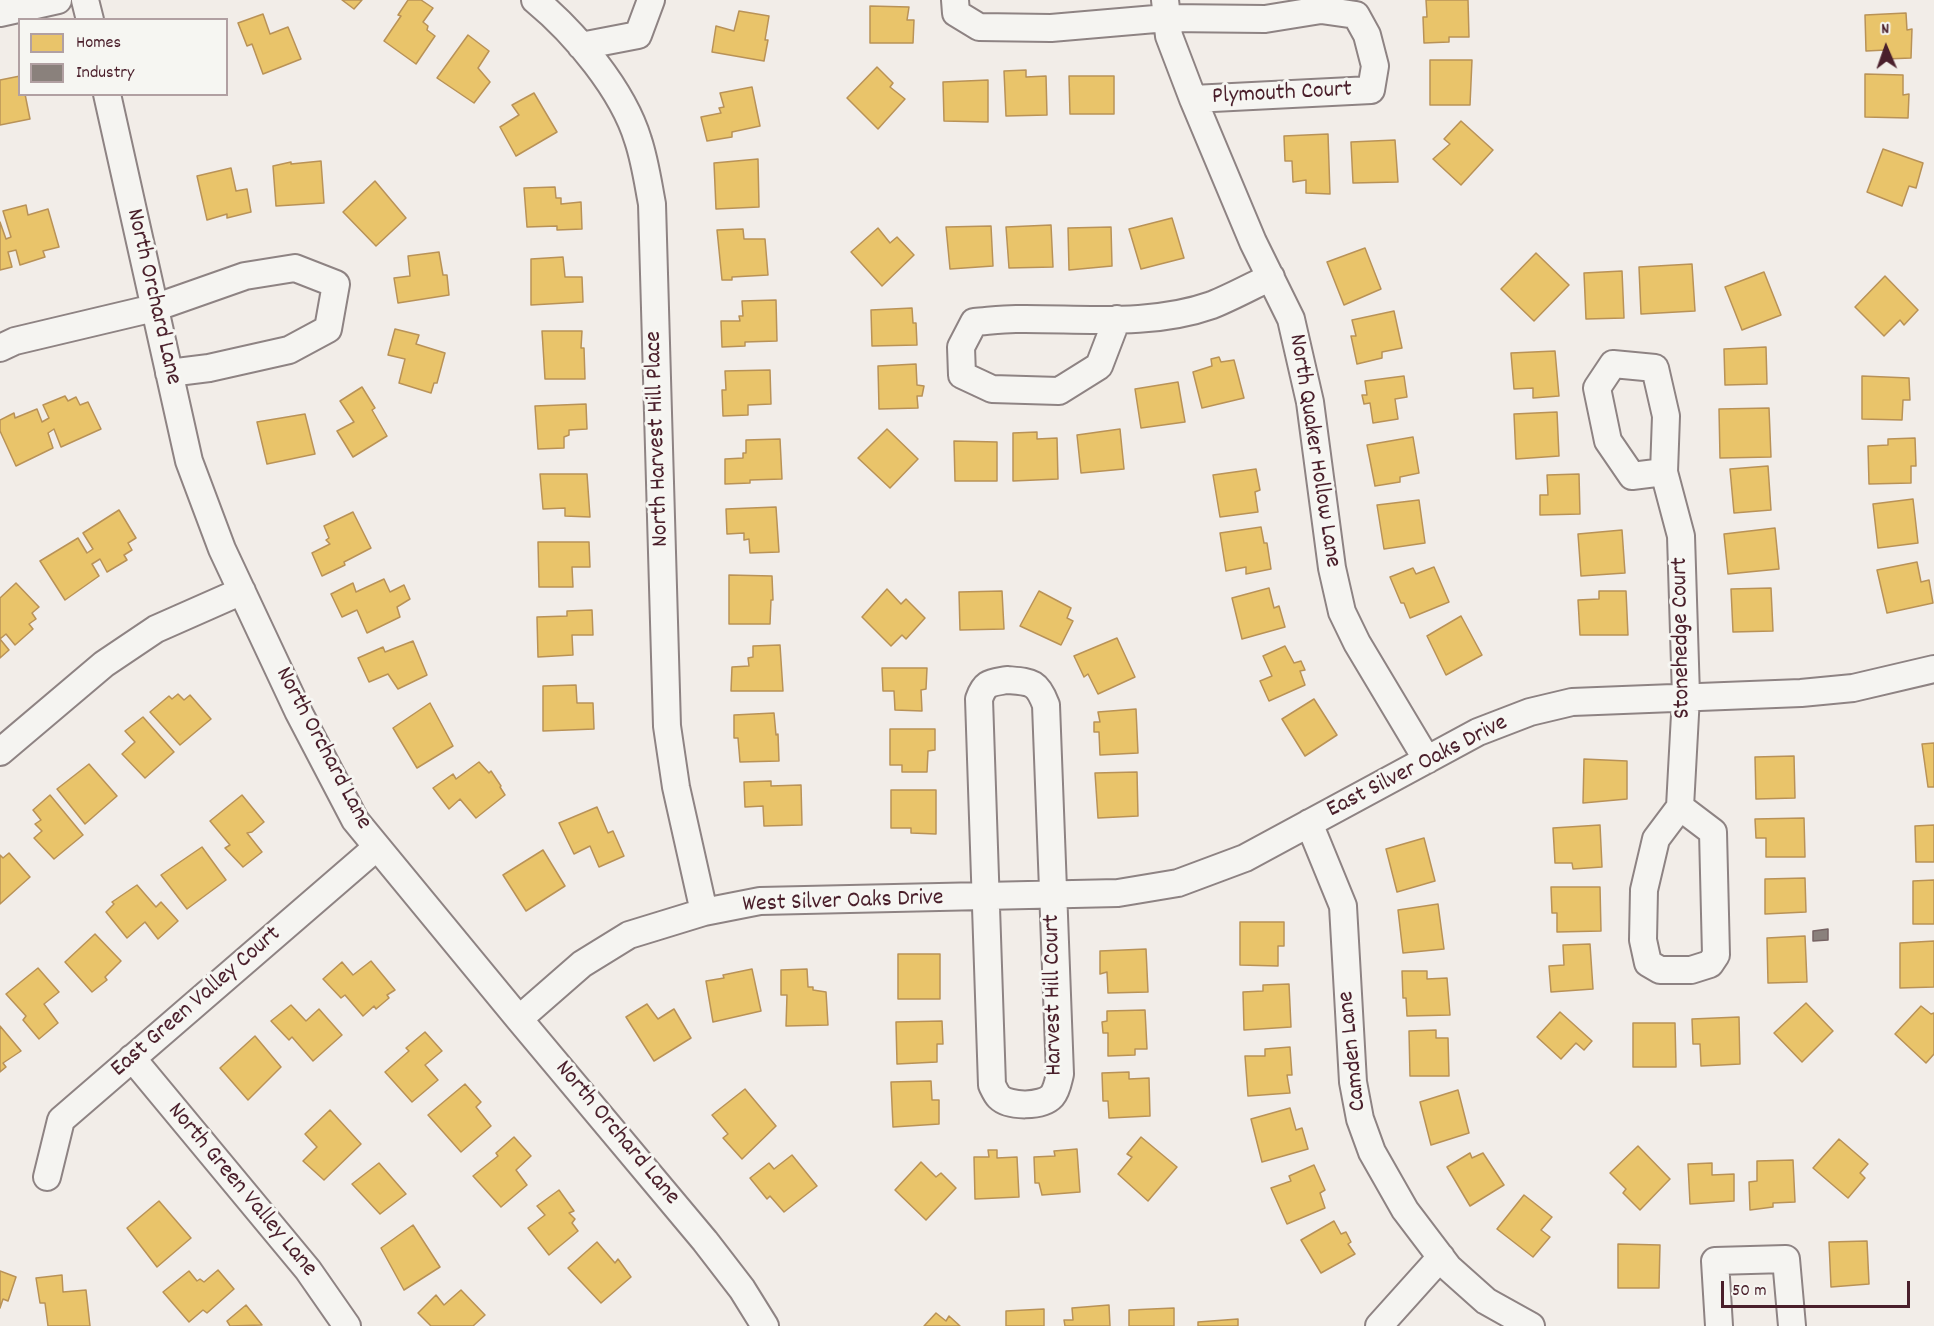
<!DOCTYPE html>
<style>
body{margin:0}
#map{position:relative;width:1934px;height:1326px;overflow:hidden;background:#f2ede8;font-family:Dekko,sans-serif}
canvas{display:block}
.legend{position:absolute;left:18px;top:18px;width:210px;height:78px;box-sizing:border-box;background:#f6f6f2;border:2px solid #b1a0a2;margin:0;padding:8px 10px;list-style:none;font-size:18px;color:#4a1f2b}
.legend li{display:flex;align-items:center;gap:12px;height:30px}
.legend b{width:30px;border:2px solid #b1a0a2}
.north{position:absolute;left:1856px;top:18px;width:60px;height:60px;-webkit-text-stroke:4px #f6f6f2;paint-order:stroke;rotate:358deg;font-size:16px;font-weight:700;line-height:24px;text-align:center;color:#4a1f2b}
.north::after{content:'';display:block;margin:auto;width:21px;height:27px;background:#4a1f2b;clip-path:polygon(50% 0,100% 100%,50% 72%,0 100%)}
.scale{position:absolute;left:1721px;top:1281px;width:189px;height:27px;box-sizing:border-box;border:3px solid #4a1f2b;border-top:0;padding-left:8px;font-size:18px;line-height:21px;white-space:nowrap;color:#4a1f2b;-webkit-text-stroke:4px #f6f6f2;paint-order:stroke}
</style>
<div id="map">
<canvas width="1934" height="1326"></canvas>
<ul class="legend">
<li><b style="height:16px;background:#e9c46a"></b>Homes</li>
<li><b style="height:16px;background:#8a817c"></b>Industry</li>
</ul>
<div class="north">N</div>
<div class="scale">50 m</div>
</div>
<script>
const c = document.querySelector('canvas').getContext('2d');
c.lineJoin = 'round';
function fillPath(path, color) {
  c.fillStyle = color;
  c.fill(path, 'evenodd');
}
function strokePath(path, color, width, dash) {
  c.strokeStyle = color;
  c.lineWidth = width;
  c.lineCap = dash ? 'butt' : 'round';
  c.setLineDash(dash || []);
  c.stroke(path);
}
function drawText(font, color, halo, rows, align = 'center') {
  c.font = font + ' Dekko,sans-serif';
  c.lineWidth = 6;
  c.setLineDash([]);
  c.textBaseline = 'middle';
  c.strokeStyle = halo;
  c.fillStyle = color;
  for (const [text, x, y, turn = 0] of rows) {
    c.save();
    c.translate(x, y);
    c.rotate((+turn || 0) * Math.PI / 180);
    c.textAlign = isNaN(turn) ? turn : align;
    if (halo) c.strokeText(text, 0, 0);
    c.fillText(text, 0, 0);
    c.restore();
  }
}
const homes = new Path2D(`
 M342,0H362L354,9Z
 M408,0H421L433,8L423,22L428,26L427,30L435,36L416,64L384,41L401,16L398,15Z
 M1426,0H1468L1469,37H1449V42L1424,43L1423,17H1427Z
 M870,6L909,7L907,20H914L913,43H870Z
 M739,11L769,16L765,40H768L764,61L712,52L716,26L734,31Z
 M1906,13L1907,30L1912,29L1911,58L1886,59V50L1866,51L1865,15Z
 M263,14L270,34L288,27L301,59L263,74L252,44L247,46L238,23Z
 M468,35L489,51L478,68L490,82L474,103L437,78Z
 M1430,60H1472L1470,105H1430Z
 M877,67L893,83L890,87L905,99L878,129L847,98Z
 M1026,70V77L1046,76L1047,115L1006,116L1004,71Z
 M1865,74L1903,75V95L1909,94L1908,118L1865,117Z
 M20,76V94H25L30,119L0,125V80Z
 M1069,76H1114V114H1070Z
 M988,80V122L944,121L943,82Z
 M752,87L760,126L732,132V137L707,141L701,117L721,113L719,108L724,107L720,93Z
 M534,93L557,132L516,156L500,127L519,115L512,105Z
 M1461,121L1493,150L1461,185L1433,159L1450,144L1444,139Z
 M1328,134L1330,194L1306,193V180L1293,182L1292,161H1285L1284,136Z
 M1395,140L1398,182L1353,183L1351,142Z
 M1883,149L1923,163L1916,188L1909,186L1902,206L1867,192Z
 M758,159L759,207L716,209L714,163Z
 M321,161L324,203L276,206L273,166L291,162V164Z
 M231,168L236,191L247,189L251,212L227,218V214L207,220L197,176Z
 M375,181L406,218L376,246L343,212Z
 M555,187L556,198H561V204L581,202L582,229L557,230V226L527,227L524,188Z
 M26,205L28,215L48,209L59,247L43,251L45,257L20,265L16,250L8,252L12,267L0,270V222L6,239L11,237L3,211Z
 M1172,218L1184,258L1141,269L1129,229Z
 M1051,225L1053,267L1009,268L1006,227Z
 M991,226L993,266L950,269L946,227Z
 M1111,227L1112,266L1069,270L1068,228Z
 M878,228L890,243L897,237L914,255L882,286L851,252Z
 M743,229L744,239H765L768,275L732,277V280H722L717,230Z
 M1365,248L1381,289L1344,305L1327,262Z
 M439,252L443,275H447L449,295L398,303L394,278L410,276L408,256Z
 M1536,253L1569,285L1534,321L1501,289Z
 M563,257L565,277H582L583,302L531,305V259Z
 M1692,264L1695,311L1641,314L1639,267Z
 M1622,271L1624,318L1586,319L1584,273Z
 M1764,272L1781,315L1742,330L1725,287Z
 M1885,276L1918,310L1904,325L1900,320L1884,336L1855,307Z
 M776,300L777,341L745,342V346L722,347L721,321H740L739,316H743L742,301Z
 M912,308L913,323H916L917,345L872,346L871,310Z
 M1394,311L1402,348L1382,352V358L1357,364L1351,336H1356L1352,320Z
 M395,329L419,335L416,344L445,353L437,383H434L431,393L399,383L405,359L388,355Z
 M542,331H582L581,348H584L585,379H545Z
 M1766,347L1767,384L1725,385L1724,349Z
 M1555,351L1559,396L1533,398V388L1514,389L1511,353Z
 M1219,357L1221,362L1234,360L1244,398L1202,408L1193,372L1212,366L1211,359Z
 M916,364L917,385L924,386L922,396H917L918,408L879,409L878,366Z
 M770,370L771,404L748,405V415L723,416L722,390H726L725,371Z
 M1404,376L1407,397L1395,399L1398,419L1373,423L1370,403L1364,404L1362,395H1367L1365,381Z
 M1862,376L1909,378L1910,400H1903L1902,420L1862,419Z
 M1178,382L1185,422L1141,428L1135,389Z
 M362,387L375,408L372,410L387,436L353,457L337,431L354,422L340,401Z
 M65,396L68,401L76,397L80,405L88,402L101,429L61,447L54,429L48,433L53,448L16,466L0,431V420L14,413L15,418L37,409L42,422L49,418L43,405Z
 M586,404L587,429L569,430V435L564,437V448L538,449L535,406Z
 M1769,408L1771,457L1720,458L1719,409Z
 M1557,412L1559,456L1516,459L1514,414Z
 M305,414L315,454L267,464L257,422Z
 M887,429L918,459L890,488L858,458Z
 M1120,429L1124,469L1081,473L1077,435Z
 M1037,432V439L1057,438L1058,479L1013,481V433Z
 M1413,437L1419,473L1400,477V482L1375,486L1367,445Z
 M1915,438L1916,466H1911V483L1869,484L1868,446L1888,445V439Z
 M780,439L782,479L750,480V483L725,484V459L743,458V453H746V440Z
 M954,441L997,442V481H955Z
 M1768,466L1771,510L1734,513L1730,469Z
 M1256,469L1260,490L1255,492L1258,512L1220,517L1213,475Z
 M540,474H587L590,517L565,516V508L543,509Z
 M1579,474L1580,514L1540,515V495H1548L1547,475Z
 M1913,499L1918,543L1878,548L1873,504Z
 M1419,500L1425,543L1384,549L1377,505Z
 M776,507L779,552L750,553L749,539L744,540V533L727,534L726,509Z
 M119,510L136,538L128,543L132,550L124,555L127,560L107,572L100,559L92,564L99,576L65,600L40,561L78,538L87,553L93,549L83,533Z
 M353,512L371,548L344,562L345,565L322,576L312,553L330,544L326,540L329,538L324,526Z
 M1261,527L1264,543H1267L1271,569L1246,574V567L1226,571L1220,533Z
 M1775,528L1779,569L1728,574L1724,534Z
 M1622,530L1625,573L1581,576L1578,534Z
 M538,542H589L590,567H572L573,587H539Z
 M1917,562L1921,582L1929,580L1933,603L1887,613L1877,570Z
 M1434,567L1449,602L1410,618L1404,603H1401L1390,577L1413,568L1416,574Z
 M729,575L772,576L773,600H771L770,624H729Z
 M384,579L390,592L404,585L410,599L397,607L400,617L367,633L357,610L342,617L331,594L353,583L356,592Z
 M16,583L39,607L32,613L36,619L29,624L33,629L15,645L6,634L0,639V598Z
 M1269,588L1274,608L1279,606L1285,627L1242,639L1232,598Z
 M1771,588L1773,631L1733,632L1731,589Z
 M887,589L901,604L906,599L925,618L906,639L902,635L891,646L862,617Z
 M1002,591L1004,629L960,630L959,592Z
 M1039,591L1071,608L1067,618L1073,621L1061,645L1020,626Z
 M1599,591H1626L1628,635H1580L1578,600L1599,599Z
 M592,610L593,635H572L573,655L538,657L537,617L567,616V611Z
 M1461,616L1482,655L1446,675L1427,636Z
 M1117,638L1135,677L1098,694L1088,674L1084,677L1074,656Z
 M0,639L9,650L0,658Z
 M413,641L427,675L398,689L388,674L369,682L358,658L383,647L385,652Z
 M780,645L783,691H731L732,667L749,666L748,658L753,657V646Z
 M1285,646L1294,663L1301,661L1305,670L1300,671L1305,685L1269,701L1260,681L1272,676L1263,656Z
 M882,668H927L926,689L921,690L922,711L895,710L894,691H883Z
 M576,685L577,703H593L594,729L543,731V686Z
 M178,694L184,700L190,695L211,719L180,745L150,712L169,696L172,699Z
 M1314,699L1337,735L1305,756L1282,719Z
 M430,703L453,746L417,768L393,728Z
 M1136,709L1138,753L1100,755L1099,732H1094V722H1100L1098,712Z
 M774,713L776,735L778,734L779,761L740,762L738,738H734V715Z
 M143,717L174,752L145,778L122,754L135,742L125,731Z
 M890,729H935V750L928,751L927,772H902V765H890Z
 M1934,743V787H1928L1922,744Z
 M1794,756L1795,798L1756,799L1755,757Z
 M1584,759L1627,761V799L1583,803Z
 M479,762L489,773L491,771L501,786L500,787L505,795L476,818L460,799L449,809L433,788L453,774L456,779Z
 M89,764L117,796L85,824L57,789Z
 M1137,772L1138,816L1098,818L1095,773Z
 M771,781V786L801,785L802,825L764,826L763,806L745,807L744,782Z
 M891,790H936V834L911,833V828H891Z
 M50,795L83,835L54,859L34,838L42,831L35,824L41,820L33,810Z
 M242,795L264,822L252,832L247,833L262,852L243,867L225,848L230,845L210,821Z
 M597,807L608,833L613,831L624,856L599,867L590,846L574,854L559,823Z
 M1804,818L1805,857H1766V838H1756L1755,819Z
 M1600,825L1602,867L1573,869L1572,863H1555L1553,828Z
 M1934,825V862H1916L1915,826Z
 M1424,838L1435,881L1397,892L1386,849Z
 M202,847L226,880L187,909L161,875Z
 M543,850L565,886L526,911L503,875Z
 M9,853L30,877L0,904V855L3,858Z
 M1805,878L1806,912L1765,914V879Z
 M1934,880V924H1913V881Z
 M137,885L156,907L161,902L178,921L158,939L145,922L127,938L106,912L114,904L112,902Z
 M1551,887H1600L1601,931L1557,932V913H1552Z
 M1438,904L1444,949L1403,953L1398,910Z
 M1240,922H1284V946H1278V966L1240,965Z
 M95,934L121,961L105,977L107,980L92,992L65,962Z
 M1805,936L1807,982L1768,983L1767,938Z
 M1934,941V987L1900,988V943Z
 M1590,944L1593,989L1551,992L1549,966L1564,965L1563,945Z
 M1146,949L1148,992L1108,993L1107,972L1100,974V951Z
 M898,954H940V999H898Z
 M371,961L395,990L387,995L389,998L376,1009L374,1006L363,1016L345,995L341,998L323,979L342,962L353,975Z
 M38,968L59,992L44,1004L58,1023L39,1039L23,1020L26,1016L6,994Z
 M752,969L761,1011L713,1022L706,981L724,978L723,975Z
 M807,969L808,987H813V990L826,992L828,1025L786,1026L787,995H781V970Z
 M1402,971H1427V979L1447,978L1450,1015L1407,1016L1406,998H1403Z
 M1289,984L1291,1027L1244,1030L1243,992L1263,991V985Z
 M1806,1003L1833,1031L1802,1062L1774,1033Z
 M647,1004L658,1019L674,1009L691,1038L654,1061L626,1017Z
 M291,1005L306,1021L319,1009L342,1035L313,1061L292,1037L289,1040L271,1021Z
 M1921,1006L1931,1014L1934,1013V1054L1926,1063L1895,1034Z
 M1145,1010L1147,1049H1135V1055L1108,1056V1033H1103L1102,1022L1107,1021V1011Z
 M1560,1012L1592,1041L1584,1050L1576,1043L1561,1059L1537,1037Z
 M1739,1017L1740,1064L1701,1066L1700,1044H1693L1692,1019Z
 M942,1021L943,1044H937V1062L897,1064L896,1022Z
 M1633,1023H1675L1676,1067H1633Z
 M0,1026L21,1051L3,1063L6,1067L0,1072Z
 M1436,1030V1038H1448L1449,1076H1410L1409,1031Z
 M425,1032L442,1051L425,1065L438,1080L412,1102L385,1072L409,1051L406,1048Z
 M255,1036L281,1067L248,1100L220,1068Z
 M1290,1047L1292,1075H1287L1290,1093L1248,1096L1245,1056H1265V1049Z
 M1129,1072V1079L1149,1078L1150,1116L1109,1118L1108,1101H1103L1102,1073Z
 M931,1081L932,1100H939V1124L893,1127L891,1082Z
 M465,1084L481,1102L476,1107L491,1126L461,1152L428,1115Z
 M745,1089L776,1126L742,1159L723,1138L728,1134L712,1115Z
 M1458,1090L1469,1133L1431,1145L1420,1102Z
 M1290,1108L1296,1130L1302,1128L1308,1149L1262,1162L1251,1119Z
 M330,1110L361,1144L324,1180L303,1161L317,1147L305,1134Z
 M514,1137L531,1156L516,1170L527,1185L501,1207L473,1176L498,1156L496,1153Z
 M1141,1137L1177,1167L1148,1201L1118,1174L1132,1157L1127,1154Z
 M1839,1139L1868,1164L1860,1173L1865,1178L1848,1198L1813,1168Z
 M1638,1146L1670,1179L1640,1210L1623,1193L1626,1189L1610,1173Z
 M1077,1149L1080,1192L1042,1195L1039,1183H1035L1034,1157L1055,1156L1054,1151Z
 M988,1150H997V1158L1017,1157L1019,1197L975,1199L974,1157H989Z
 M1470,1153L1472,1158L1483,1153L1504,1185L1470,1206L1447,1167Z
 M792,1155L817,1186L784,1212L770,1196L767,1199L750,1178L769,1163L774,1169Z
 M1793,1160L1795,1202L1773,1203V1207L1750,1210L1749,1182L1757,1181V1161Z
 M921,1162L936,1177L941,1173L956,1188L926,1220L895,1190Z
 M379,1163L406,1194L380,1214L352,1184Z
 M1712,1163V1175L1734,1174V1201L1690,1204L1688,1164Z
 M1314,1165L1325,1190L1320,1193L1325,1208L1287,1224L1271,1188L1291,1181L1289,1176Z
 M559,1190L574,1211L569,1213L575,1219L572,1223L578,1231L549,1255L528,1228L545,1215L537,1206Z
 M1524,1195L1552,1217L1541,1230L1550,1237L1533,1257L1497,1229Z
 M159,1201L191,1238L157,1267L127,1228Z
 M1334,1221L1341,1234L1346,1232L1351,1242L1348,1244L1355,1254L1321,1273L1301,1240Z
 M413,1225L440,1267L404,1290L381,1248Z
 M1867,1241L1869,1284L1831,1287L1829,1242Z
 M597,1242L615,1263L618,1259L631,1277L601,1303L568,1268Z
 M1618,1244L1660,1245L1659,1288H1618Z
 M218,1270L234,1289L207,1313L203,1310L189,1322L163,1292L189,1271L197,1281L200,1279L204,1282Z
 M0,1271L16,1277L8,1301L3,1299L0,1308Z
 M62,1275L63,1292L86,1290L90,1326H48L45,1303H40L36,1278Z
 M461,1290L485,1315L473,1326H431L418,1313L436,1295L444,1305Z
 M246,1305L262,1325L230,1326L227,1321Z
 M1109,1305L1110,1326H1065L1064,1320H1073L1072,1308Z
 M1174,1308V1326H1129V1310Z
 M1044,1309V1326H1006V1311Z
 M936,1313L946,1321L949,1316L960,1326H924Z
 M1238,1319V1326H1198V1322Z`);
fillPath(homes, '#e9c46a');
strokePath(homes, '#b99257', 1.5);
const industry = new Path2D(`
 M1828,929V940L1813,941V931Z`);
fillPath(industry, '#8a817c');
strokePath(industry, '#776464', 1.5);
const minor = new Path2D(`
 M85,0L90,20
 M535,0C575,33 623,90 638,140C645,161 648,183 652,204L667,726L676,787L704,912
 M955,0L956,13L979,27L1051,28L1167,18L1265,19L1321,10L1356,15L1367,35L1375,66L1371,90L1193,99
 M1165,0L1169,36L1193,99L1253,242L1291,319L1310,402L1332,568L1342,612L1357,643L1427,760
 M0,13L58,0
 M581,46L638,35L651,0
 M107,94L189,461L222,549L298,711L355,820L519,1019L705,1241L742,1289L765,1326
 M1117,319L1099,366L1059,391L992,389L962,375L961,347L974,322C988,321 1002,319 1016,319C1080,318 1150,327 1212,305C1232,297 1252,286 1271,277
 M0,348L15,341L154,308L245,276L295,268L336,284L328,329L289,350L209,368L169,373
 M1664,472L1632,476L1608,441L1597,388L1613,364L1655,368L1666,416L1664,472L1681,536L1686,696L1680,807
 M1007,680C1031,682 1037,681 1046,705L1060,1074C1058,1082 1057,1090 1052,1096C1042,1107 1009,1107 999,1097C996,1094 994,1089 992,1085L979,699C985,682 990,683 1007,680Z
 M0,752L104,664L156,629L242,591
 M1680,807L1713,832L1716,955L1710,964L1691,970H1660L1648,963L1643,940L1644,890L1656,839Z
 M1309,823L1343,906L1353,1082L1360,1119L1372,1152L1405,1210L1449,1268L1486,1301L1531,1326
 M519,1019L582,964L629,935L704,912L760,901L1118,893L1178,883L1245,858L1478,732L1530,712L1572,702L1801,693L1853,688L1934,669
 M132,1058L308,1270L347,1326
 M47,1177L61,1120L377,847
 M1379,1326L1441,1257
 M1719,1326L1715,1261L1786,1259L1792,1326`);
strokePath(minor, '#8e8383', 30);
strokePath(minor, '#f5f4f1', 26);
drawText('24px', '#4a1f2b', '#f6f6f2', [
 ["Plymouth Court",1282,95,-3],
 ["North Orchard Lane",152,297,77],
 ["North Harvest Hill Place",659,439,-92],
 ["North Quaker Hollow Lane",1313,451,81],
 ["Stonehedge Court",1683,638,-91],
 ["North Orchard Lane",322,749,62],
 ["East Silver Oaks Drive",1418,768,-27],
 ["West Silver Oaks Drive",843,903,-2],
 ["Harvest Hill Court",1055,995,-91],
 ["East Green Valley Court",197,1003,-41],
 ["Camden Lane",1354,1051,-96],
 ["North Orchard Lane",616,1134,50],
 ["North Green Valley Lane",241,1191,50]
]);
</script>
